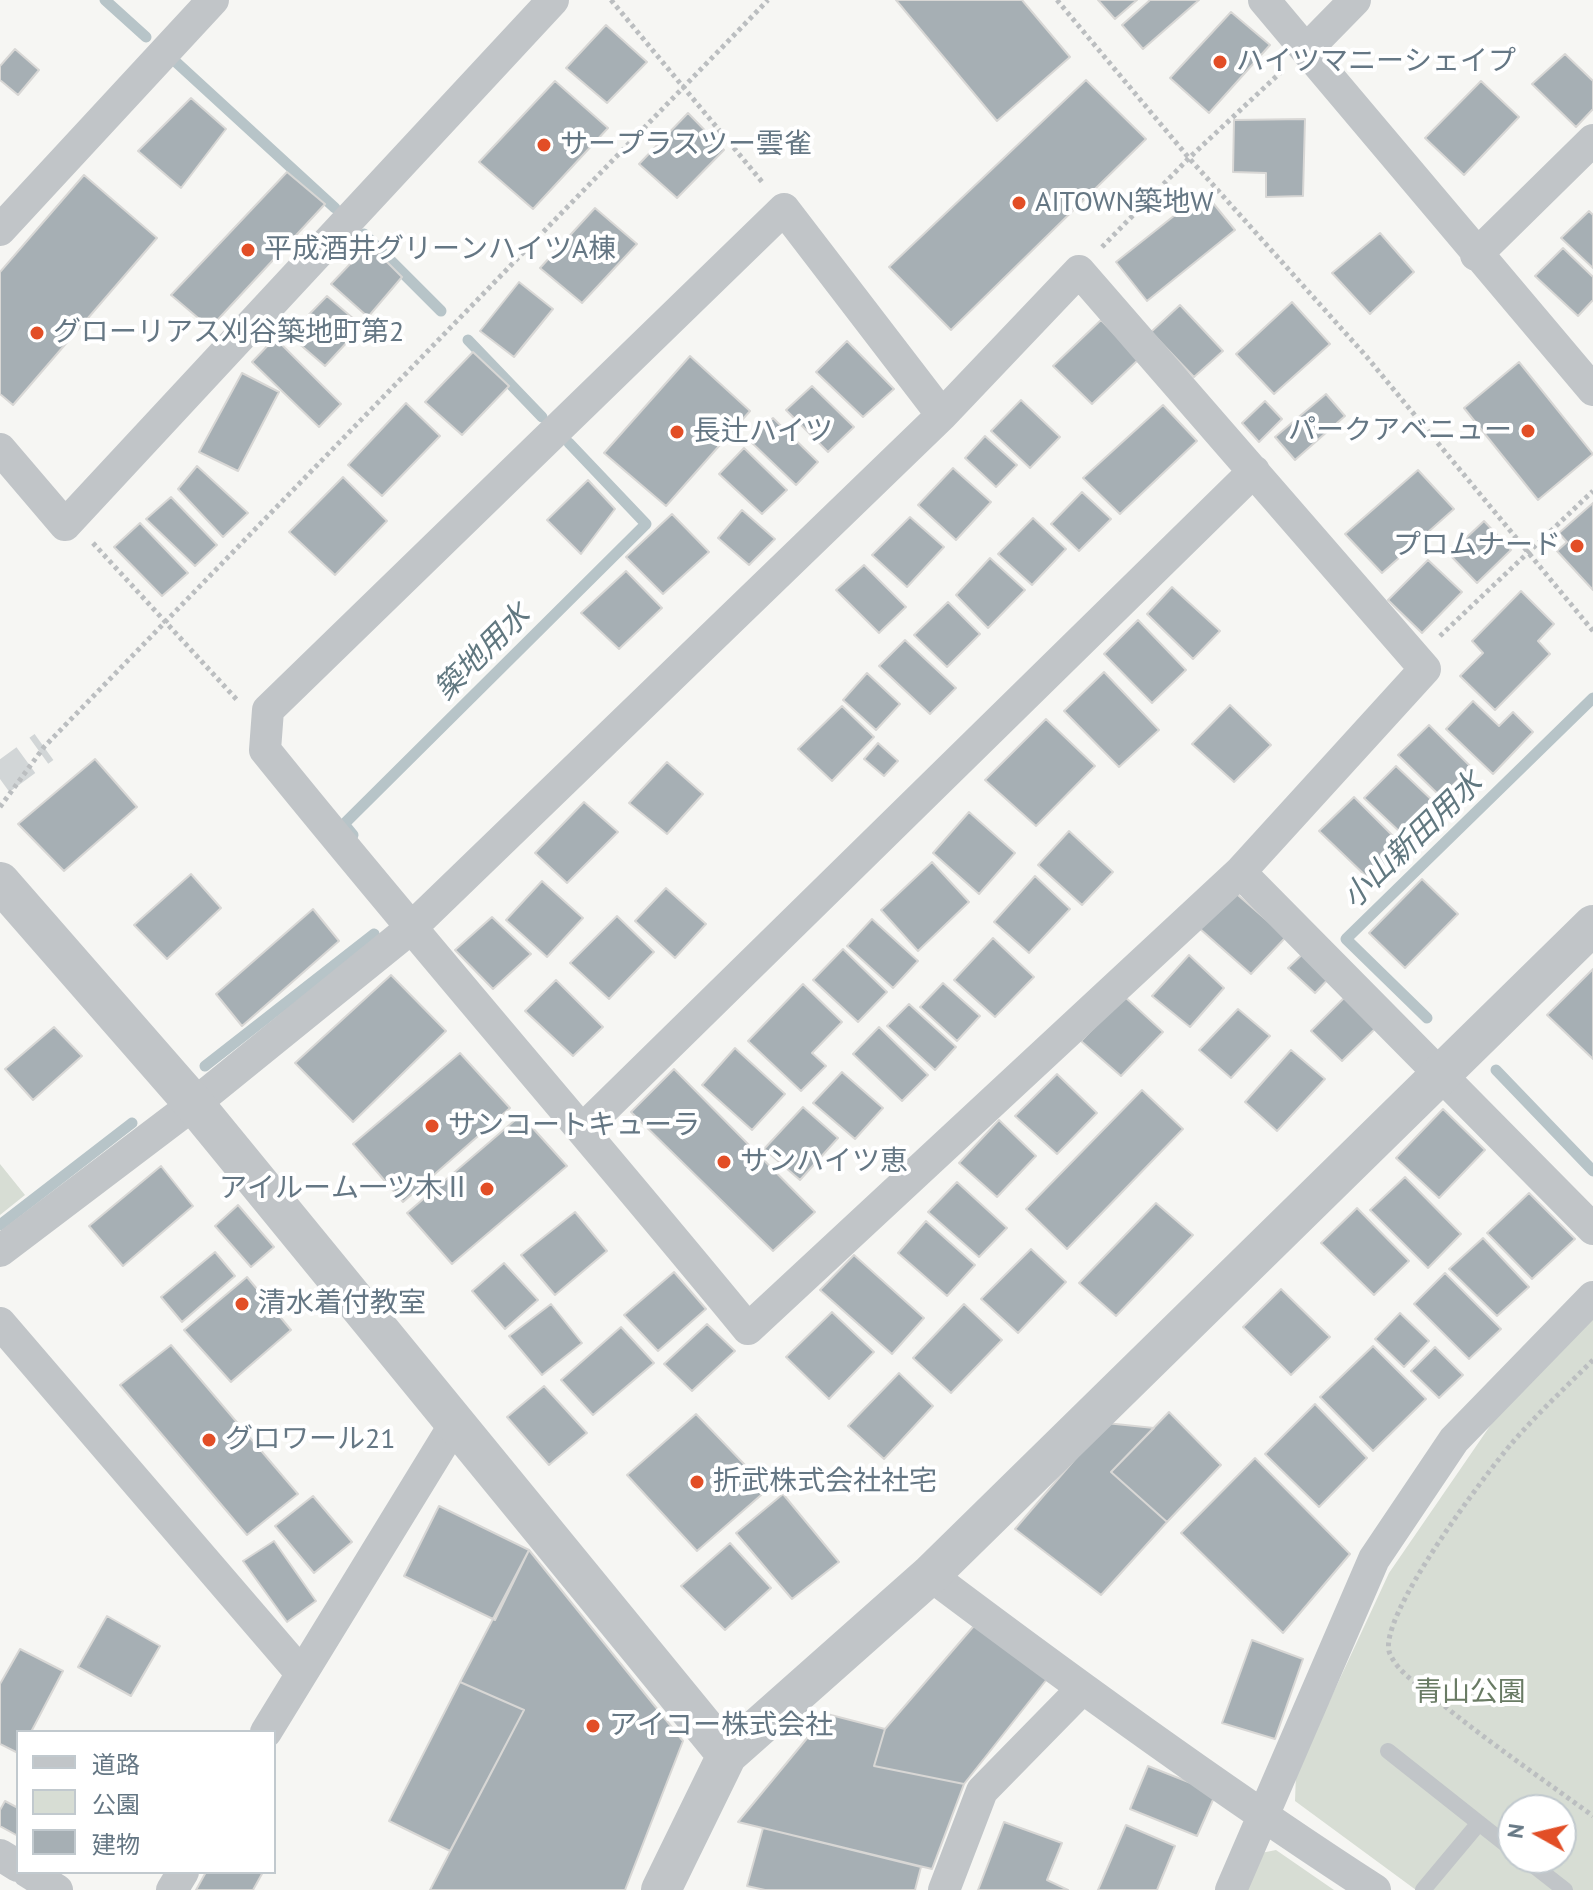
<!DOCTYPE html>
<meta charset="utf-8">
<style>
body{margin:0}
#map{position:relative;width:1593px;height:1890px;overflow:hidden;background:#f6f6f3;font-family:"PT Sans","Noto Sans JP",sans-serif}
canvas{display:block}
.legend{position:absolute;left:16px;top:1730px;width:260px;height:144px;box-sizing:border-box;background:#fff;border:2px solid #c1c9ce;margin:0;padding:10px 14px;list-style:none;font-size:24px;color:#657784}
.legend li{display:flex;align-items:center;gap:16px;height:40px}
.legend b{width:40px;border:2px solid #c1c9ce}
.north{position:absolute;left:1497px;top:1794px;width:80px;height:80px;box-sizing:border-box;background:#fff;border:2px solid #c1c9ce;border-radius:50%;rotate:278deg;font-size:22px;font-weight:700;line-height:32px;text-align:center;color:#657784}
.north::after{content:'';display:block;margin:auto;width:28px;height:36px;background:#e24e26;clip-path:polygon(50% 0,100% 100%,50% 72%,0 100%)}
</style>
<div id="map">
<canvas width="1593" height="1890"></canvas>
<ul class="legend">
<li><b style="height:10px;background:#c1c5c8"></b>道路</li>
<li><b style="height:22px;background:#d7ddd4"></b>公園</li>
<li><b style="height:22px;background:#a6afb4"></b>建物</li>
</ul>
<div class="north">N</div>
</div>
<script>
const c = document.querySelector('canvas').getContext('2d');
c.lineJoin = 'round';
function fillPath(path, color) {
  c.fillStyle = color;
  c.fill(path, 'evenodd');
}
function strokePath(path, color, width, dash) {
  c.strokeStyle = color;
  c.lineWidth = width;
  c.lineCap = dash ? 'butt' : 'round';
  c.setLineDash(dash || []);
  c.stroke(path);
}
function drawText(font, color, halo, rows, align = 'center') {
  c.font = font + ' "PT Sans","Noto Sans JP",sans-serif';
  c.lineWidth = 8;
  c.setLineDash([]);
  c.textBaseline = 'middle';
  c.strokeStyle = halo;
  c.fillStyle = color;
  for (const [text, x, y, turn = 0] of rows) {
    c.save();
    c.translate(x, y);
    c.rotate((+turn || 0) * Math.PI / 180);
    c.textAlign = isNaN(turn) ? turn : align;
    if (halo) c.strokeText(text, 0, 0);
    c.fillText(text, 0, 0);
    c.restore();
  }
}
fillPath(new Path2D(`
 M0,1164L25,1195L0,1215Z
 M1593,1319V1890H1416L1295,1801L1296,1773L1389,1573L1492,1423ZM1513,1810H1561V1858H1513Z
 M1276,1850L1334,1890H1244L1261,1853Z`), '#d7ddd4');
strokePath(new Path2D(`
 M105,0L146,37
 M177,63L335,208
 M364,234L441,311
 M468,340L542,417
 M353,835L344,824L646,524L569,443
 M1427,1018L1346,939L1593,698
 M205,1066L374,934
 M1496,1070L1593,1171
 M0,1225L132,1123`), '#b7c4c8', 11);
const building = new Path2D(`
 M896,0H1022L1070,57L997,121Z
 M1098,0H1137L1115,19Z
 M1150,0H1199L1143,49L1122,25Z
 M1231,12L1270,45L1209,113L1170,78Z
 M606,25L647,62L607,103L566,68Z
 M15,49L39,70L18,95L0,80V66Z
 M1565,54L1593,81V109L1576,127L1532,84Z
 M1086,80L1146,139L951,330L889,267Z
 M555,81L608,128L533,209L479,162Z
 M1481,81L1519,117L1464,175L1425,138Z
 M191,98L226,129L181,188L138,151Z
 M688,113L724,150L677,198L639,164Z
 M1305,119L1303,196L1266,197V173L1233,172L1234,120Z
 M287,172L325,204L210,328L171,295Z
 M84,175L157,238L13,405L0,394V272Z
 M1204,192L1235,230L1147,301L1116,262Z
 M595,208L637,244L582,303L540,268Z
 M1589,211L1593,215V268L1561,238Z
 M1380,233L1414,272L1370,314L1332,273Z
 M369,244L402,277L368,317L331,284Z
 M1563,248L1593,277V300L1578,316L1535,276Z
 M519,282L553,309L514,357L480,331Z
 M327,296L362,326L325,366L289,335Z
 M1292,302L1330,344L1274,394L1236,354Z
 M1180,305L1223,351L1194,377L1151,332Z
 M1101,320L1139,359L1092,404L1053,366Z
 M275,338L341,404L319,427L252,362Z
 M847,341L894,389L863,417L816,372Z
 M473,352L509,386L462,435L425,402Z
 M690,356L750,411L666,506L604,453Z
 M1519,362L1593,454L1538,500L1464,408Z
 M242,373L279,392L238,471L199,452Z
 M812,386L854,427L828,452L786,410Z
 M1326,394L1345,416L1295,460L1275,437Z
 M1021,400L1060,437L1030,468L991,431Z
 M1265,401L1282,419L1259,442L1242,423Z
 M406,403L440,436L382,496L348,465Z
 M1163,405L1197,441L1120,514L1083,478Z
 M773,418L818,462L796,485L750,441Z
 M985,436L1017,465L996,487L965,458Z
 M744,448L787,490L762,514L719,474Z
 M197,466L248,513L223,537L178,489Z
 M953,468L991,502L956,540L918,505Z
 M1418,470L1454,509L1382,573L1345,534Z
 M343,477L387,521L335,575L289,532Z
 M588,480L615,509L581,554L547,520Z
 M1082,492L1111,519L1079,551L1051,524Z
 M171,497L217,545L195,566L146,519Z
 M1593,503V590L1557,551L1567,542L1559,533Z
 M742,510L775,539L749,565L718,538Z
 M672,514L709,552L663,594L626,557Z
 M910,517L944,547L907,587L872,555Z
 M1033,518L1066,549L1032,585L998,554Z
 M1484,521L1511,550L1477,583L1449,554Z
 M140,523L188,573L162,596L114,547Z
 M990,558L1025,590L988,628L956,595Z
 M1428,560L1462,592L1422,633L1388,600Z
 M864,565L906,607L879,633L836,590Z
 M626,571L662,608L619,649L581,613Z
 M1172,587L1220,631L1193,659L1147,614Z
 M1521,591L1554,624L1538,641L1550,654L1495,710L1460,676L1483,653L1472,641Z
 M948,602L980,634L947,667L914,635Z
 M1138,620L1186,670L1152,703L1104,654Z
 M905,640L956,688L930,714L879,666Z
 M1104,672L1159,730L1119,767L1064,711Z
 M867,673L900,704L876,730L843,700Z
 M1473,701L1499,726L1513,712L1533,732L1493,774L1446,729Z
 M1230,705L1271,745L1234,782L1192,744Z
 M842,706L874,737L832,781L798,749Z
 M1046,719L1095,766L1036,826L985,780Z
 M1429,725L1471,767L1441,797L1398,755Z
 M878,743L898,761L884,776L864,759Z
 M95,759L137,807L64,871L18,824Z
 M667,762L703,794L667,834L629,803Z
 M1396,766L1434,802L1402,834L1364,798Z
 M1354,797L1404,847L1370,880L1319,831Z
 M584,802L618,832L567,883L535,853Z
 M969,812L1015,853L979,894L933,853Z
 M1069,831L1113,872L1082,905L1038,865Z
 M932,862L969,902L918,951L881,910Z
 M191,874L221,908L167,959L134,925Z
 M1035,876L1070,909L1029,953L994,922Z
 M1422,879L1458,914L1405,968L1369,933Z
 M542,881L583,918L547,957L506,920Z
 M666,888L706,924L675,958L635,921Z
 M1231,889L1286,937L1251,974L1199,928Z
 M313,909L339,941L242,1026L216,994Z
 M617,916L654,952L609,999L570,963Z
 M492,917L531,954L493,989L455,950Z
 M872,919L918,961L893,988L847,946Z
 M993,938L1034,977L995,1017L954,980Z
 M1310,947L1336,971L1315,993L1288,968Z
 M843,949L887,992L858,1022L813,980Z
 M1189,955L1224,988L1190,1027L1152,996Z
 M1593,969V1059L1547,1015Z
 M391,975L446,1031L353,1122L295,1063Z
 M556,980L603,1027L573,1056L525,1011Z
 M943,983L980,1016L957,1041L920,1007Z
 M803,984L842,1022L812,1053L826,1066L801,1091L748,1041Z
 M1350,992L1381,1023L1342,1061L1311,1031Z
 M1124,996L1163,1032L1121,1076L1081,1041Z
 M909,1004L956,1047L935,1070L887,1026Z
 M1238,1009L1270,1036L1231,1078L1199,1050Z
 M54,1027L82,1056L33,1100L5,1069Z
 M879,1027L928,1075L902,1101L853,1054Z
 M735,1048L785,1094L752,1130L702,1085Z
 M1291,1050L1325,1079L1277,1131L1245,1102Z
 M460,1053L510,1108L403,1202L353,1144Z
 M674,1069L815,1212L773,1251L631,1112Z
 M842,1072L883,1108L855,1139L813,1103Z
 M1057,1074L1097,1113L1057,1154L1015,1116Z
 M1142,1090L1183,1129L1067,1249L1026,1209Z
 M803,1107L838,1138L800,1180L764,1149Z
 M1443,1109L1485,1150L1439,1198L1396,1158Z
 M521,1115L567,1166L452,1264L407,1213Z
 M999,1120L1036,1156L997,1197L959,1163Z
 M161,1166L193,1206L123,1266L89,1226Z
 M1405,1177L1461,1234L1428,1268L1370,1210Z
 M957,1182L1007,1228L979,1257L928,1212Z
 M1529,1193L1575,1239L1532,1279L1487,1233Z
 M1156,1203L1193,1235L1116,1316L1079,1283Z
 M238,1205L274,1247L251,1267L215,1226Z
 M1357,1208L1409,1261L1374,1295L1321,1243Z
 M575,1212L607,1251L555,1295L521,1255Z
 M926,1221L975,1265L947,1296L898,1253Z
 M1483,1238L1529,1287L1497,1316L1449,1269Z
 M1031,1249L1066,1282L1018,1333L981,1299Z
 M215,1252L235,1276L182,1322L161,1297Z
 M854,1255L924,1318L892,1354L820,1290Z
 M504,1263L538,1300L505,1329L472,1291Z
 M674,1272L706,1309L658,1351L624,1315Z
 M1445,1273L1501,1329L1469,1359L1414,1304Z
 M247,1277L291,1330L231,1382L184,1330Z
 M1281,1289L1330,1337L1291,1375L1243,1327Z
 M551,1304L582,1343L542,1375L509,1336Z
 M964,1304L1002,1340L951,1393L913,1358Z
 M832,1312L874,1352L829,1399L786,1357Z
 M1400,1313L1429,1341L1404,1367L1375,1339Z
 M707,1324L735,1351L692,1391L664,1364Z
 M621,1327L654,1363L593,1415L561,1380Z
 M171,1345L298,1494L247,1535L120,1385Z
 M1373,1346L1426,1399L1373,1451L1320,1397Z
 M1435,1347L1463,1375L1439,1398L1411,1371Z
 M899,1373L933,1406L884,1459L848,1426Z
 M544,1386L587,1433L549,1465L507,1417Z
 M1315,1404L1367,1458L1319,1507L1265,1454Z
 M1169,1412L1221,1465L1167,1522L1111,1472Z
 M696,1414L768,1489L697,1551L627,1475Z
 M1106,1423L1154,1428L1111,1472L1167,1522L1101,1595L1015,1529Z
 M1255,1458L1350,1554L1283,1633L1181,1533Z
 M783,1494L839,1562L792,1599L736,1533Z
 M313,1496L352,1542L314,1573L275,1526Z
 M439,1506L529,1550L495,1620L404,1576Z
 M274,1541L316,1601L287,1622L243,1561Z
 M730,1543L771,1588L725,1630L681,1586Z
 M529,1550L683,1741L625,1890H430L524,1710L460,1682Z
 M107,1616L160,1646L131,1696L78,1667Z
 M979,1620L1051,1674L964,1784L874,1766L885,1729Z
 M1252,1640L1303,1659L1275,1739L1222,1723Z
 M20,1649L63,1671L31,1732H18V1753L0,1744V1684Z
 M460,1682L524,1710L450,1851L389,1821Z
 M827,1714L885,1729L874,1766L964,1784L932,1869L738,1822Z
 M1148,1766L1216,1793L1197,1836L1130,1809Z
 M5,1801L18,1808V1836L0,1826V1810Z
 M1004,1822L1062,1843L1047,1880L1068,1890H978Z
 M1126,1825L1175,1846L1157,1890H1098Z
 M763,1828L921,1867L915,1890H765L747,1886Z
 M206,1872H263L253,1890H196Z`);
fillPath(building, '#a6afb4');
strokePath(building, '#d8d7d5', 2);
strokePath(new Path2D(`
 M0,779L44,747`), '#d2d6d7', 32, [32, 16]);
strokePath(new Path2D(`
 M611,0L763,183
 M1057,0L1189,158L1366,356L1593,631
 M1102,247L1189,158L1281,72
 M93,543L238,701
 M1440,636L1593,491
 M0,807L44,747L768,0
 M1593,1360C1566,1387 1537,1414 1512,1443C1487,1472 1374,1621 1390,1654C1399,1674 1421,1686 1437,1700C1487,1741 1541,1778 1593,1816`), '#bbbec0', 5, [4, 4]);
strokePath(new Path2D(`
 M1388,1751L1513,1850
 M1524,1858L1565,1890
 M1423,1890L1479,1823`), '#c1c5c8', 16);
strokePath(new Path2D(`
 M1264,0L1306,50L1355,0
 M1306,50L1593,390
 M0,230L213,0
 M1476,255L1593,140
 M0,449L65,525L553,0
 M1240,872L1593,1229
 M583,1129L1254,471
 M0,1251L194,1104L410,929L942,415L1079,271L1425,669L1240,872L748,1329C589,1135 423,946 265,750L268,710L784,209L942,415
 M0,1323L301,1673
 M930,1575C1076,1685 1222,1791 1375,1890
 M266,1732L456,1422
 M0,1855L18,1866
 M28,1872L57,1890
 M172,1890L183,1872
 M944,1890L982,1791L1082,1689
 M1231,1890L1374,1559L1454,1440L1593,1297`), '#c1c5c8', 32);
strokePath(new Path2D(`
 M0,882L194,1104L727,1755
 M661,1890L727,1755L930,1575L1593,925`), '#c1c5c8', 40);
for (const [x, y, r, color] of [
 [1220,62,8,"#e24e26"],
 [544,145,8,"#e24e26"],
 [1019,203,8,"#e24e26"],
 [248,250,8,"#e24e26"],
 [37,333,8,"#e24e26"],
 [1528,431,8,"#e24e26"],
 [677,432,8,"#e24e26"],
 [1577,546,8,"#e24e26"],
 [432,1126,8,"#e24e26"],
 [724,1162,8,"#e24e26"],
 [487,1189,8,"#e24e26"],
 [242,1304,8,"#e24e26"],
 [209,1440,8,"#e24e26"],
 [697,1482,8,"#e24e26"],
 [593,1726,8,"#e24e26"]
]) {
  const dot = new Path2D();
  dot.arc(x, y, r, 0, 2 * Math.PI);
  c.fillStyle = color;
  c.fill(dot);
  strokePath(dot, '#fff', 3);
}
drawText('28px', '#657784', '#fff', [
 ["ハイツマニーシェイプ",1236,62],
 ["サープラスツー雲雀",560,145],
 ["AITOWN築地W",1035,203],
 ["平成酒井グリーンハイツA棟",264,250],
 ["グローリアス刈谷築地町第2",53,333],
 ["パークアベニュー",1512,431,"right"],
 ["長辻ハイツ",693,432],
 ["プロムナード",1561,546,"right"],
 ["サンコートキューラ",448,1126],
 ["サンハイツ恵",740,1162],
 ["アイルーム一ツ木Ⅱ",471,1189,"right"],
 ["清水着付教室",258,1304],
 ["グロワール21",225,1440],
 ["折武株式会社社宅",713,1482],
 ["アイコー株式会社",609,1726]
], 'left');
drawText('28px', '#697b64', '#fff', [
 ["青山公園",1470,1693]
]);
drawText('italic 30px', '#617880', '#fff', [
 ["築地用水",483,653,-45],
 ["小山新田用水",1413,841,-44]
]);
</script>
